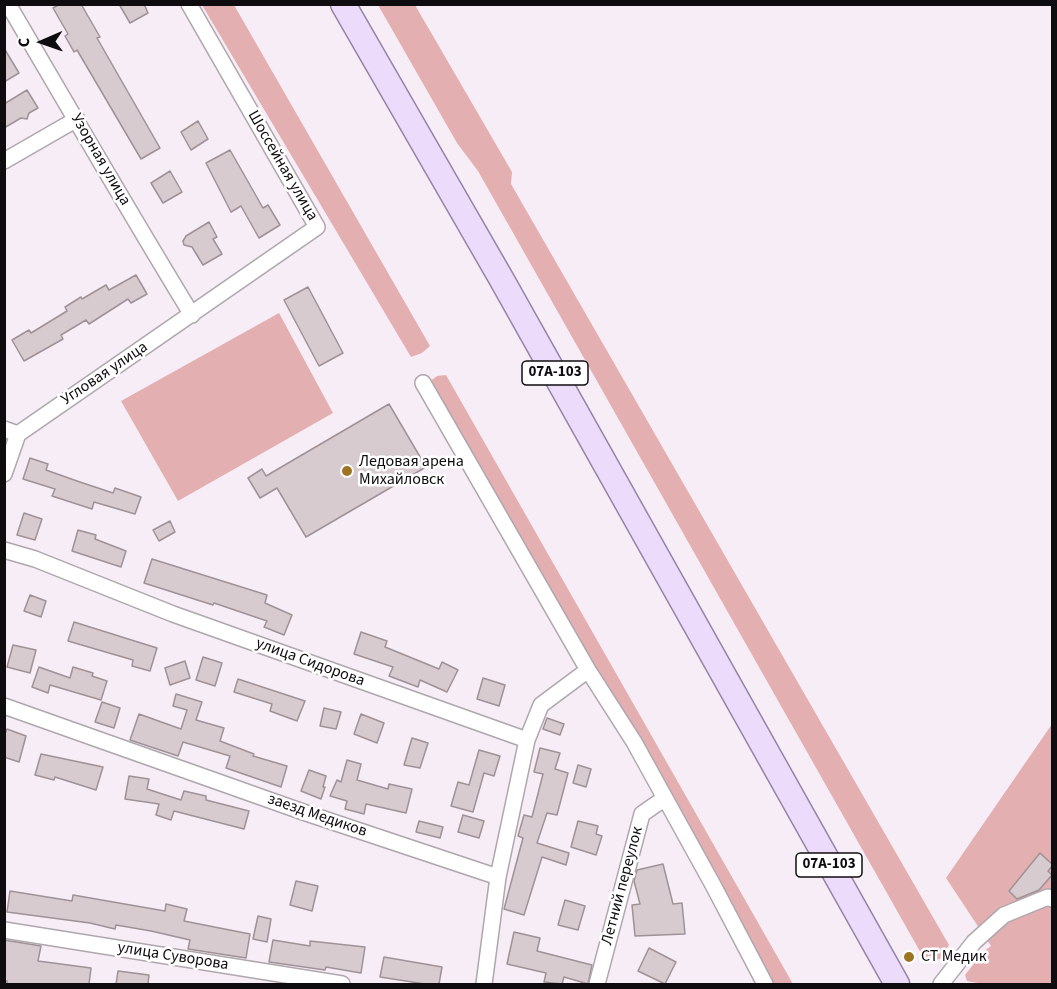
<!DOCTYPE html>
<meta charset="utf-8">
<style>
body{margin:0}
#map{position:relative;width:1057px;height:989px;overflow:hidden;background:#f7edf6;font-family:"Source Sans 3",sans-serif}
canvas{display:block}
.frame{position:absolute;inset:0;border:6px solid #0f0c0f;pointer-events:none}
.north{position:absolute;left:12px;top:12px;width:60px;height:60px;-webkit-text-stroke:4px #fff;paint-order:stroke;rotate:268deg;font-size:16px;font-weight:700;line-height:24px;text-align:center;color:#0f0c0f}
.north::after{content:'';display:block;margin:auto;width:21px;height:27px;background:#0f0c0f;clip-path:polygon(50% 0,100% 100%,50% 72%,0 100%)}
</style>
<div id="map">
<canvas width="1057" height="989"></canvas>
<div class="frame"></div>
<div class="north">С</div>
</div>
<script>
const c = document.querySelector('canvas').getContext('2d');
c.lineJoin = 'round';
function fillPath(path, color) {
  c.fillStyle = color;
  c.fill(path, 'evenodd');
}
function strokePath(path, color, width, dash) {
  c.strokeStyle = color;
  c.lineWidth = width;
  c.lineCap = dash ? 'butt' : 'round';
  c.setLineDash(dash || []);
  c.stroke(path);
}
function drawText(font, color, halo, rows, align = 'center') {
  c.font = font + ' "Source Sans 3",sans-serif';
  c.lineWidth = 5;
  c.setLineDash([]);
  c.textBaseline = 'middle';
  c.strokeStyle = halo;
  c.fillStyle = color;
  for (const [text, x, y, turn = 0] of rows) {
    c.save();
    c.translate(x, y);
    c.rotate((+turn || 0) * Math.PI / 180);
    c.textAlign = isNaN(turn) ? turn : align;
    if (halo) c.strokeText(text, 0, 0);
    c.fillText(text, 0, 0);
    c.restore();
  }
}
fillPath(new Path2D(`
 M202,5H234L430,346L422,353L411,357Z
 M378,5H415L512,172L511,184L949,945L940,959L926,962L478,171L457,143Z
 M279,313L333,413L178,501L121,401Z
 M446,375L793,984H769L429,382L437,376Z
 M1052,724V984H983L967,981L965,975L983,952L991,946L946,878Z`), '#e4afb1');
const building = new Path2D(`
 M60,4H81L100,37L97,38L160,148L141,159L77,50L74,52L65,36L68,34L53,8Z
 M119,4H144L148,13L130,23Z
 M4,48L19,73L4,82Z
 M27,90L38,108L29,113L27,119L21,118L4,128V104Z
 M198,121L208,139L191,150L181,132Z
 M230,150L263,208L268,205L280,225L259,238L241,206L231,212L206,163Z
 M170,171L182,192L163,203L151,183Z
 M209,222L217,237L213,239L222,254L203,265L192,247L184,245L183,241L186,236Z
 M136,275L147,294L131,303L128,299L89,324L86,320L61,335L63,339L24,361L12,340L29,330L31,333L67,311L65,307L81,297L82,299L106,285L109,290Z
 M308,287L343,353L319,366L284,300Z
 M389,404L426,467L306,537L277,488L260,498L248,478L262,469L266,476Z
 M30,458L48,464L46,470L77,481L113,493L115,488L141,497L135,514L94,502L92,509L52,496L55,489L23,479Z
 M24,513L42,519L35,540L17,535Z
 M170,521L175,532L159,541L153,530Z
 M78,530L96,535L95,539L126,551L121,567L72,551Z
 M152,559L267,595L265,603L292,615L284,635L264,627L267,621L214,603L213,605L144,583Z
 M30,595L46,601L41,617L24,611Z
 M74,622L157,648L150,671L132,666L133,660L68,641Z
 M361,632L387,641L385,647L439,669L442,662L458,670L447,692L420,680L418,687L389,676L393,667L354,654Z
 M13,645L36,650L30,673L7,667Z
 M203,657L222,663L215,686L196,680Z
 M185,661L190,678L170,685L165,668Z
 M39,667L70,678L73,667L93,673L92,676L107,681L101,700L50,685L48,693L32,687Z
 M483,678L505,685L499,706L477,699Z
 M238,679L305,701L297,721L270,711L272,704L234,692Z
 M176,694L202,702L196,720L224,728L220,741L254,754L253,756L287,766L281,787L226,768L230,756L183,742L178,756L130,740L139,714L181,729L187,710L173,706Z
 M102,702L120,708L114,728L95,722Z
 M324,708L341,712L336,729L320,726Z
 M361,714L384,723L377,743L354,734Z
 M547,718L564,724L560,735L543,729Z
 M7,729L26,736L19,762L4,757V736Z
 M412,738L428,743L420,768L404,765Z
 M540,748L560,753L555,769L568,773L557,815L547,813L537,843L569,853L566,865L542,857L524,915L504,909L523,838L518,836L524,815L532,817L543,774L534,772Z
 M479,750L500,756L494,776L484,773L473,812L451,806L458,782L469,785Z
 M41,754L103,767L96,790L55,777L54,780L35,775Z
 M347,760L361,764L357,780L388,789L389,784L412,789L406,813L366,804L364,814L345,809L347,801L330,796L337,780L341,782Z
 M578,765L591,769L586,787L573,783Z
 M309,770L326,776L323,787H325L321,799L301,791Z
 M129,776L149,779L147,789L181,800L184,791L206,796V800L249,811L244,829L174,811L171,820L156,815L159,804L125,799Z
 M463,815L484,821L479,838L458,832Z
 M419,821L443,827L440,838L416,832Z
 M578,821L598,826L596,834L602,836L596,855L571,847Z
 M1040,853L1053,865L1048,871L1052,875L1039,890L1017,899L1009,891Z
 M663,864L673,904L682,903L685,934L635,936L632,905L640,904L634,881L637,870Z
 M296,881L318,886L312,911L290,905Z
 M10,891L72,901L73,895L165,911L166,904L187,909L184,921L250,934L246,958L188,949L190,940L151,931L116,925L115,929L90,923L7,912Z
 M565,900L585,906L578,930L558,925Z
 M258,916L271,919L267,942L253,939Z
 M514,932L540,938L537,951L592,965L588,984L564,977L562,984L544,982L546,973L507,964Z
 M4,940L41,946L38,961L91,968L89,984H7V981H4Z
 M273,940L310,946V941L365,947L361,973L326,967L325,970L269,962Z
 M649,948L676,962L665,984L638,971Z
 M384,957L442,967L439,984H425L380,977Z
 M118,971L149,975L148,984H116Z`);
fillPath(building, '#d8cbd0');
strokePath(building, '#9f9297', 1.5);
const street = new Path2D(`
 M8,4C69,108 129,212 192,315
 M4,161L77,119
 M423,383L588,670L634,742L713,885L765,984
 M4,429L18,434L4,474
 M18,434L317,227L189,4
 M4,550L35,559L173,614L527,740L541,705L588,670
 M4,706L306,813L498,877L527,740
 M4,930L342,984
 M484,984L498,877
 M597,984L642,814L665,798
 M941,984L974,942L1004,915L1048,897L1052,899`);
const primary = new Path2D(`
 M343,4L502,280L897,984`);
strokePath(street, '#afa6ae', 18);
strokePath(primary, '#9683a6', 27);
strokePath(street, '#fff', 15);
strokePath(primary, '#ecdbfa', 24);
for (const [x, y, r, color] of [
 [347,471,6,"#9d7422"],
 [909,957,6,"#9d7422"]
]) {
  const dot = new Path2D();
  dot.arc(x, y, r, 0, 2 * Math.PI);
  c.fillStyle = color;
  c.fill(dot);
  strokePath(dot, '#fff', 2);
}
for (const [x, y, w] of [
 [555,373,66],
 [829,865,66]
]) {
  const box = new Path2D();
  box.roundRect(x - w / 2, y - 12, w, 24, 4.5);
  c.fillStyle = '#fff';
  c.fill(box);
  strokePath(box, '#0f0c0f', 1.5);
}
drawText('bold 15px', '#0f0c0f', null, [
 ["07А-103",555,373],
 ["07А-103",829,865]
]);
drawText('16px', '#0f0c0f', '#fff', [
 ["Узорная улица",100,160,60],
 ["Шоссейная улица",282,166,60],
 ["Угловая улица",105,374,-34],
 ["улица Сидорова",310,663,20],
 ["заезд Медиков",317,816,19],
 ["Летний переулок",623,886,-75],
 ["улица Суворова",173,957,9]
]);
drawText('16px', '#0f0c0f', '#fff', [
 ["Ледовая арена",359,462],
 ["Михайловск",359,480],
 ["СТ Медик",921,957]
], 'left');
</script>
